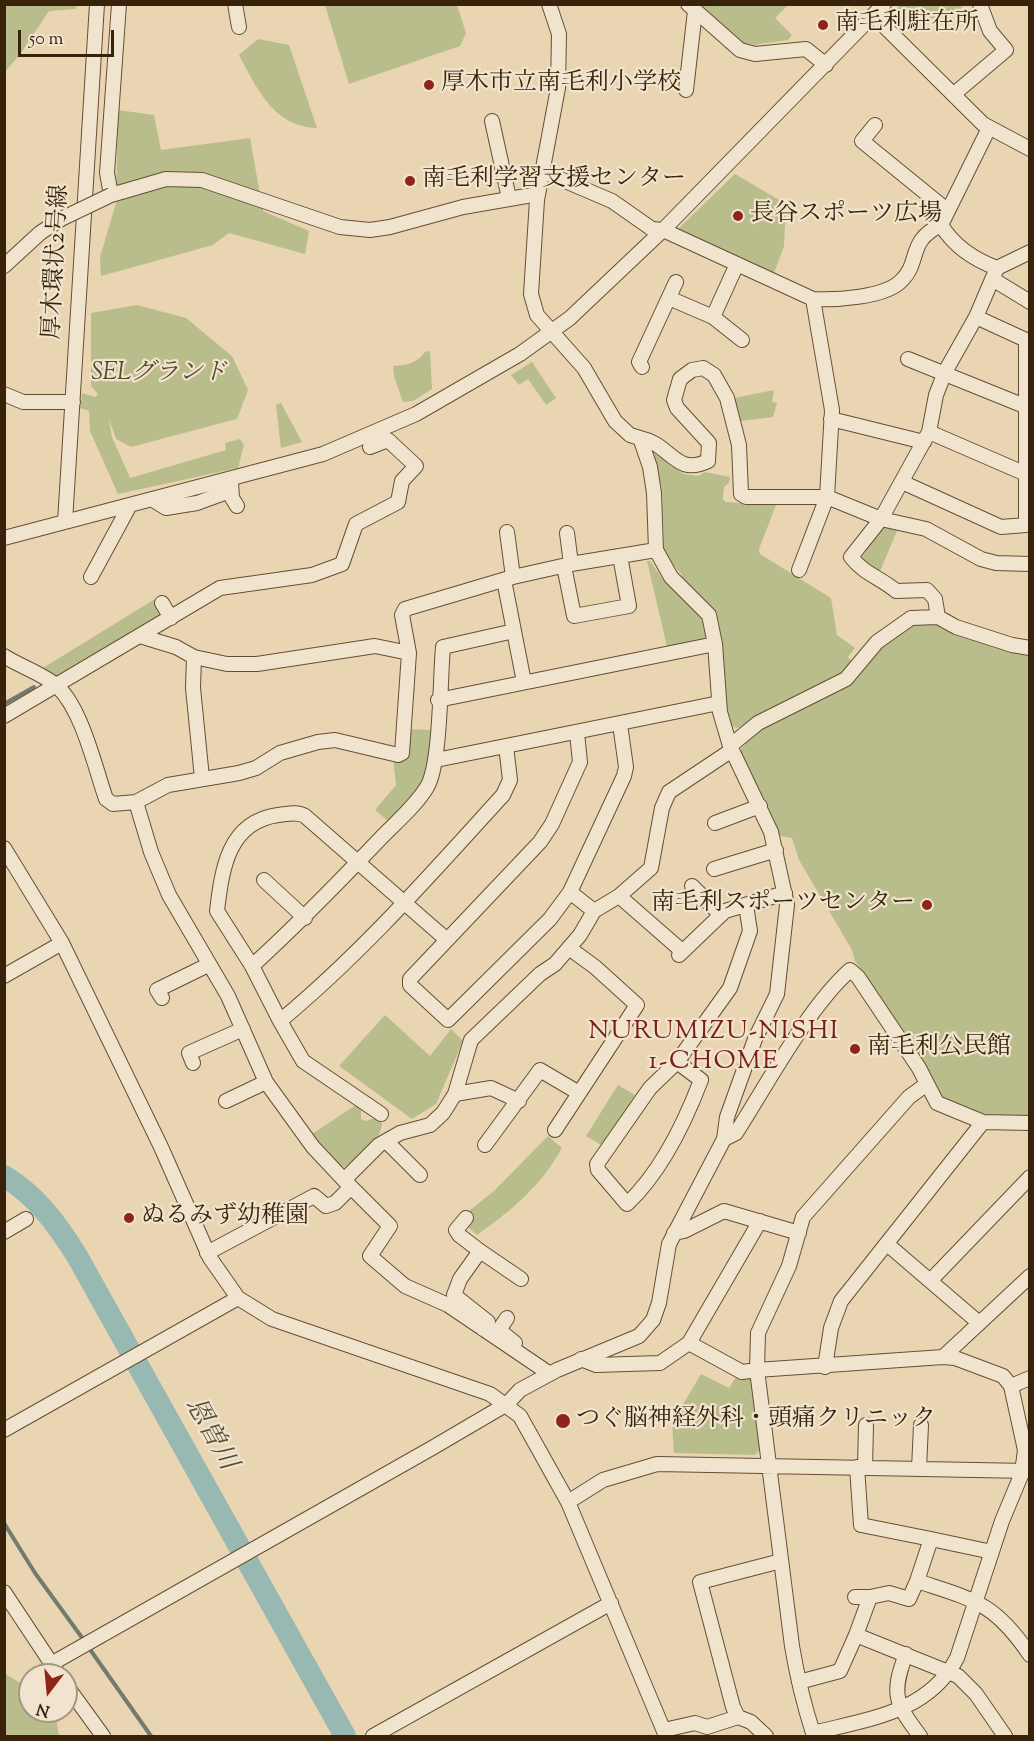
<!DOCTYPE html>
<meta charset="utf-8">
<style>
body{margin:0}
#map{position:relative;width:1034px;height:1741px;overflow:hidden;background:#ead5b3;font-family:"Sorts Mill Goudy",serif}
canvas{display:block}
.frame{position:absolute;inset:0;border:6px solid #382209;pointer-events:none}
.north{position:absolute;left:18px;top:1663px;width:60px;height:60px;box-sizing:border-box;background:#f1e4ce;border:2px solid #a7967f;border-radius:50%;rotate:196deg;font-size:16px;font-weight:700;line-height:24px;text-align:center;color:#382209}
.north::after{content:'';display:block;margin:auto;width:21px;height:27px;background:#8f2418;clip-path:polygon(50% 0,100% 100%,50% 72%,0 100%)}
.scale{position:absolute;left:18px;top:30px;width:96px;height:27px;box-sizing:border-box;border:3px solid #382209;border-top:0;padding-left:8px;font-size:18px;line-height:21px;white-space:nowrap;color:#382209;-webkit-text-stroke:4px #f1e4ce;paint-order:stroke}
</style>
<div id="map">
<canvas width="1034" height="1741"></canvas>
<div class="frame"></div>
<div class="north">N</div>
<div class="scale">50 m</div>
</div>
<script>
const c = document.querySelector('canvas').getContext('2d');
c.lineJoin = 'round';
function fillPath(path, color) {
  c.fillStyle = color;
  c.fill(path, 'evenodd');
}
function strokePath(path, color, width, dash) {
  c.strokeStyle = color;
  c.lineWidth = width;
  c.lineCap = dash ? 'butt' : 'round';
  c.setLineDash(dash || []);
  c.stroke(path);
}
function drawText(font, color, halo, rows, align = 'center') {
  c.font = font + ' "Sorts Mill Goudy","Noto Serif JP",serif';
  c.lineWidth = 4.5;
  c.setLineDash([]);
  c.textBaseline = 'middle';
  c.strokeStyle = halo;
  c.fillStyle = color;
  for (const [text, x, y, turn = 0] of rows) {
    c.save();
    c.translate(x, y);
    c.rotate((+turn || 0) * Math.PI / 180);
    c.textAlign = isNaN(turn) ? turn : align;
    if (halo) c.strokeText(text, 0, 0);
    c.fillText(text, 0, 0);
    c.restore();
  }
}
fillPath(new Path2D(`
 M5,4H77V5L76,9L49,11L21,53L5,72Z
 M325,5H457L466,33L460,46L349,84Z
 M701,5H788L775,18L792,35L788,40L754,45L743,43Z
 M901,5L963,4L959,15L903,22L893,13Z
 M258,39L289,45L317,128C274,127 257,89 239,55Z
 M118,110L154,115L161,150L250,138L263,211L309,231L305,254L229,233L213,245L101,276L100,257L116,203Z
 M735,174L786,204L784,246L773,276L678,229Z
 M137,305L186,318L232,356L248,390L237,419L131,447L116,439L109,419L112,437L130,478L226,450L225,443L240,439L244,445L238,468L118,494L90,431L89,411L80,408L82,393L95,397L98,394L91,386V313Z
 M430,351L432,389L413,401L403,402L394,376L393,366C407,365 416,364 425,352Z
 M532,362L556,398L546,405L528,379L519,385L511,375Z
 M774,390L772,402L777,403L773,417L741,421L734,398Z
 M281,403L302,442L281,448L276,405Z
 M653,447L669,465L684,474L698,476L705,472L730,477L729,483L724,487L723,499L726,502L776,505L759,549L760,554L831,598L837,635L855,648L848,657L853,662C829,691 772,711 738,728L733,727L727,716L715,618L681,582L682,575L668,559L664,548L662,488L651,448Z
 M888,524L899,526L878,576L861,559L882,527Z
 M647,561H650L665,582L703,616L709,636L705,641L667,647Z
 M155,599L165,616L57,682L38,671Z
 M937,620C963,639 997,650 1029,654V1117L989,1116L939,1096L923,1060L855,961L852,950L799,860L792,838L779,836L741,754V749L761,726L847,682L882,644L910,626Z
 M406,729L432,730C429,782 422,784 388,821L375,810L396,785L393,758L405,761Z
 M385,1015L430,1056L451,1029L463,1041L436,1104L412,1119L339,1066Z
 M618,1085L635,1095L603,1146L586,1136Z
 M356,1105L361,1108V1119L366,1121L375,1118L382,1123C382,1142 358,1155 345,1167L340,1166L312,1134Z
 M548,1136L562,1148C541,1186 512,1210 477,1235L459,1219L494,1191Z
 M701,1374L729,1388L737,1375H748L753,1379L761,1448L755,1455L674,1453L672,1423Z
 M5,1674L30,1688V1711H55L59,1736H5Z`), '#b8bd8b');
strokePath(new Path2D(`
 M4,704L34,687
 M4,1523L35,1573L83,1639
 M89,1648L151,1736`), '#727c6e', 4);
strokePath(new Path2D(`
 M4,1176C37,1196 57,1224 77,1256L345,1736`), '#98b8b2', 22);
const minor = new Path2D(`
 M119,4L107,173L111,195L166,179L202,180L340,227L370,230L390,227L463,207L538,194
 M235,4L239,27
 M688,4L740,50L755,54L806,49L826,65
 M873,15L983,124L1030,149
 M686,90L695,11
 M954,94L1006,50L990,31L980,4
 M492,121L509,198
 M875,125L862,141L948,211
 M989,128L941,225C954,246 975,260 997,268
 M544,172L612,201L652,229L663,230L813,299L832,410L827,497L881,519L929,432L936,395L945,372L976,317L997,268L1030,252
 M4,266L40,233L61,219
 M994,280L1030,302
 M669,298L713,317L742,340
 M813,299C835,300 886,298 902,280C921,261 907,241 941,225
 M713,317L737,264
 M908,359L1027,407
 M642,367L639,362L676,282
 M4,394L23,402H73
 M831,419L924,442
 M929,432L1026,474
 M640,438C671,444 675,477 708,461L709,443L677,408L674,400L680,379L692,370L703,368L714,375L727,398L739,445L741,494L746,497H827L799,570
 M231,482L232,498L237,506
 M902,482L1001,527L1026,525V340L976,317
 M153,500L166,508L197,503L230,491
 M65,522L97,4
 M507,532L513,577
 M567,533L571,564
 M4,538L323,454L416,414L520,354L570,318L663,230L884,4
 M564,566L574,616L629,606L620,556
 M91,577L130,505
 M504,580L524,682
 M162,603L171,618
 M938,617L935,599L927,590L896,591C881,578 864,574 851,557L881,519L926,529L981,559L996,563L1030,564
 M514,631L443,647C440,678 441,764 427,787C415,807 394,824 378,841C337,884 296,926 252,966L217,911C222,869 228,822 278,815C287,814 297,811 305,816L447,940L410,979V985L448,1020L550,919L570,892L624,776L626,767L620,724
 M140,636L176,647L194,657L227,664H257L375,646L409,653
 M4,656C19,666 46,675 58,687C82,710 95,767 106,799L113,804L136,802L168,785L239,773L256,768L280,753L318,742L335,740L398,755L402,753L409,653L402,615L405,609L513,577L571,564L656,550
 M194,657L193,688L202,778
 M438,700L715,644
 M4,716L220,588L312,575L342,564L356,524L398,502L402,481L416,466L388,440L370,447
 M730,746L758,723L846,679L877,642L911,618L938,617L956,627L1012,645L1030,648
 M436,760L719,703
 M136,802L151,852L169,895L228,996L266,1082L313,1147L344,1180L379,1145L400,1133L430,1125L443,1113L455,1094L471,1040L540,974L555,964L580,935L594,911L619,896L651,868L662,808L669,792L732,750
 M715,823L760,806
 M4,848L62,943L161,1147L210,1258L238,1298L272,1319L490,1394L520,1416L568,1502L666,1736
 M714,869L776,850
 M264,880L305,918
 M692,886L721,915
 M570,892L594,911
 M619,896L682,951
 M447,940L540,842L552,824L580,762L577,733
 M679,955L725,911L785,893
 M252,966L280,1021C362,953 431,874 503,795L510,780L506,746
 M4,976L62,943
 M162,998L157,990L208,965
 M280,1021L303,1061L381,1114
 M677,1062L701,1080C685,1122 660,1173 627,1204L598,1170L597,1164L650,1088L677,1062L730,988L750,931L746,905
 M193,1063L189,1053L243,1029
 M455,1094L491,1088L519,1101
 M226,1101L266,1082
 M555,1130L637,1005L595,967L569,948
 M724,1139L736,1133C768,1083 807,1009 850,970L858,977L919,1068L937,1103L983,1122L1030,1123
 M386,1141L420,1175
 M485,1145L540,1070L579,1093
 M344,1180L390,1226L370,1256L405,1286L448,1305L550,1374
 M466,1218L456,1230L459,1235L480,1251L460,1279L454,1295L488,1322L483,1329
 M4,1232L26,1219
 M674,1233L684,1231L724,1211L799,1233
 M887,1244L978,1322
 M480,1251L521,1279
 M207,1253L314,1196L326,1206L335,1203L350,1188
 M931,1280L1030,1177
 M507,1318L499,1330L515,1343
 M689,1343L742,1372L757,1370L758,1333L789,1266L803,1217L909,1097L927,1084
 M943,1357L1030,1276
 M581,1359L596,1365L660,1363L689,1343L760,1221
 M825,1367L831,1328L841,1301L983,1122
 M1011,1386L1030,1378
 M4,1430L238,1298
 M857,1467L861,1525L931,1539L917,1581C974,1600 994,1602 1030,1655
 M865,1468L866,1425
 M919,1469L921,1425
 M568,1502L603,1480L657,1464L1028,1471
 M931,1539L992,1552
 M917,1581L909,1599L889,1593L870,1597L856,1635L958,1676L976,1694L1005,1736
 M4,1592L59,1675
 M855,1597H870
 M906,1654C891,1694 895,1703 920,1736
 M51,1664L432,1448L507,1404L520,1390L557,1370L639,1336L653,1320L659,1303L669,1244L724,1139L727,1117L755,1039L777,994L787,905L771,832L730,746L720,712L715,644L709,615L671,577L656,550L654,493L650,467L640,438L630,435L615,421L584,368L537,315L531,294L537,200L558,88L559,34L549,4
 M799,1682L840,1671L856,1635
 M66,1685L103,1736
 M664,1730L695,1723L707,1727L738,1717
 M813,1733C868,1719 928,1713 957,1658L1002,1521L1022,1473L1025,1450L1011,1386L1003,1376L955,1358L943,1357L757,1370L792,1646C797,1676 804,1705 813,1733L815,1736
 M373,1736L611,1603
 M766,1736L751,1722L738,1717L733,1707L700,1582L781,1561`);
strokePath(minor, '#644f34', 16);
strokePath(minor, '#f1e4ce', 14);
const minorBridge = new Path2D(`
 M61,219L111,195`);
strokePath(minorBridge, '#644f34', 16, []);
strokePath(minorBridge, '#f1e4ce', 14);
for (const [x, y, r, color] of [
 [823,25,6,"#8f2418"],
 [429,85,6,"#8f2418"],
 [410,181,6,"#8f2418"],
 [738,216,6,"#8f2418"],
 [927,905,6,"#8f2418"],
 [855,1049,6,"#8f2418"],
 [129,1218,6,"#8f2418"],
 [563,1421,8,"#8f2418"]
]) {
  const dot = new Path2D();
  dot.arc(x, y, r, 0, 2 * Math.PI);
  c.fillStyle = color;
  c.fill(dot);
  strokePath(dot, '#f1e4ce', 2);
}
drawText('24px', '#382209', '#f1e4ce', [
 ["南毛利駐在所",835,25],
 ["厚木市立南毛利小学校",441,85],
 ["南毛利学習支援センター",422,181],
 ["長谷スポーツ広場",750,216],
 ["南毛利スポーツセンター",915,905,"right"],
 ["南毛利公民館",867,1049],
 ["ぬるみず幼稚園",141,1218],
 ["つぐ脳神経外科・頭痛クリニック",576,1421]
], 'left');
drawText('24px', '#382209', '#f1e4ce', [
 ["厚木環状2号線",58,262,-87]
]);
drawText('italic 24px', '#58492a', '#f1e4ce', [
 ["SELグランド",159,375]
]);
c.letterSpacing = '1.5px';
drawText('26px', '#7a1f14', '#f1e4ce', [
 ["NURUMIZU-NISHI",714,1034],
 ["1-CHOME",714,1064]
]);
c.letterSpacing = '0px';
drawText('italic 26px', '#554f3c', '#f1e4ce', [
 ["恩曽川",209,1435,61]
]);
</script>
